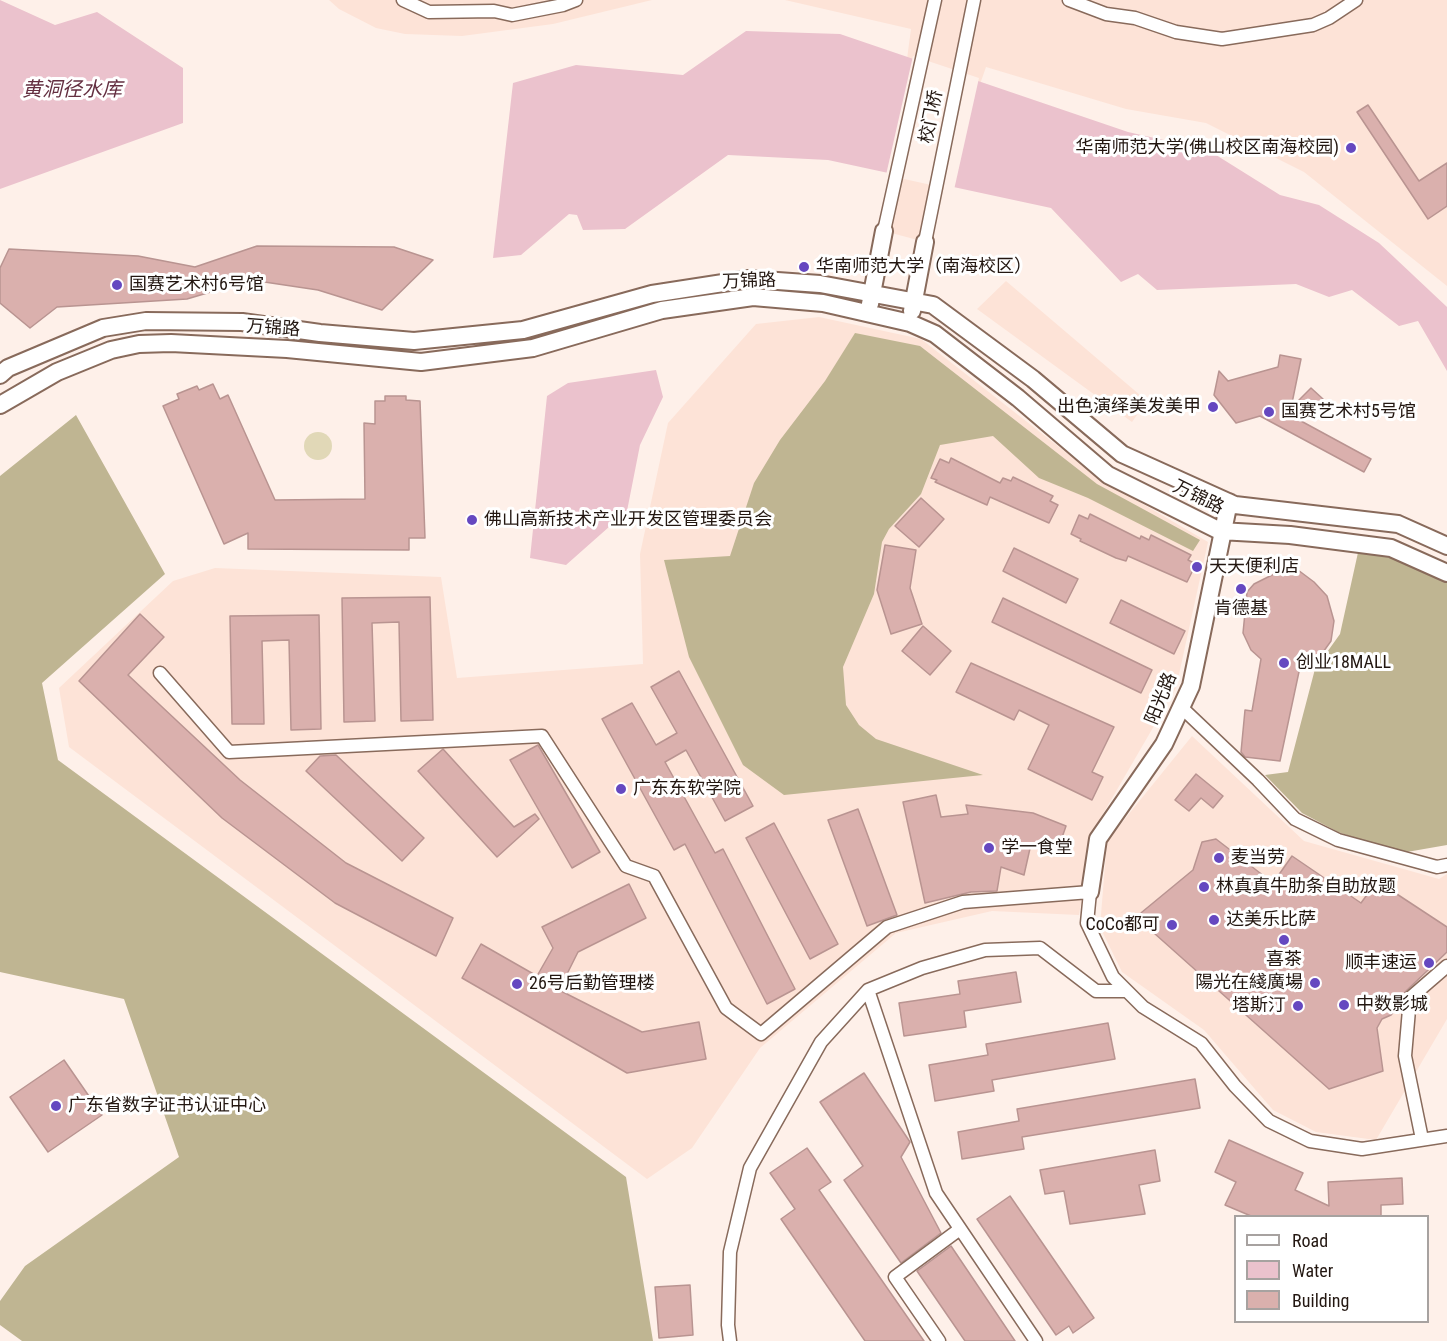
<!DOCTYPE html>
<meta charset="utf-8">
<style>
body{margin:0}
#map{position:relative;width:1447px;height:1341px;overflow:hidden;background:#fef0e9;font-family:"Roboto Condensed",sans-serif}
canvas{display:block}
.legend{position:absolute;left:1234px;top:1215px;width:195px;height:108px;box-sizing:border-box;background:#fff;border:2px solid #a7a2a0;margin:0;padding:8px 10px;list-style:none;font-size:18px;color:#231711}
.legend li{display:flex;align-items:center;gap:12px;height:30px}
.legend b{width:30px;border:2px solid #a7a2a0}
</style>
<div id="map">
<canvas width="1447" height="1341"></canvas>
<ul class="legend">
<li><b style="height:8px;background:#fff"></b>Road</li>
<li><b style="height:16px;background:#ebc2cd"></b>Water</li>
<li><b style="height:16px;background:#dab0ad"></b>Building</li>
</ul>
</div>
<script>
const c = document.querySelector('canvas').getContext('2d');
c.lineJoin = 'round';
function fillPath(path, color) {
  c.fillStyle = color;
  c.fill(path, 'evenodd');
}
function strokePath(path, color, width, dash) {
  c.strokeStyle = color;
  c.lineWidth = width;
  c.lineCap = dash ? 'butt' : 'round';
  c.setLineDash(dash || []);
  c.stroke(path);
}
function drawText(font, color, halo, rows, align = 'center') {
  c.font = font + ' "Roboto Condensed","Noto Sans SC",sans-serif';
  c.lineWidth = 6;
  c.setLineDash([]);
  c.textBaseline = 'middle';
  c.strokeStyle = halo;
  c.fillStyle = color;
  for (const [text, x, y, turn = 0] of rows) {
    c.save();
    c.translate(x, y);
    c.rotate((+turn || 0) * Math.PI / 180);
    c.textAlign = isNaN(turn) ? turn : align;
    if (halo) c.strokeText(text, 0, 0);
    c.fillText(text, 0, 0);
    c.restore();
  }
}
fillPath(new Path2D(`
 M329,0H652L553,24L462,36L405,34L376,28L339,9Z
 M785,0H1447V286L1304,172L1206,123L1126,109L986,67L925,242L884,231L911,29Z
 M1006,281L1147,401L1132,422L977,309Z
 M819,317L921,339L1100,479L1208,542L1176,688L1093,831L1079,915L992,911L896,933L760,1048L692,1148L647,1179L69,747L59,688L173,581L215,568L441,577L457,678L643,664L640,554L668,423L756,324Z
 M1192,736L1304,841L1439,879L1447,874V1019L1376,1140L1316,1132L1273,1110L1204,1030L1122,972L1100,927L1107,841Z`), '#fde3d7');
fillPath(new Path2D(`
 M304 446a14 14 0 1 1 28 0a14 14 0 1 1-28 0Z`), '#e1d8b7');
fillPath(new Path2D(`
 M855,333L920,346L1097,484L1200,540L1193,551L1088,498L1039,478L993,436L940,445L921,494L889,529L882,542L874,594L843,667L846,705L859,725L876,739L983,775L784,795L743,765L689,657L664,560L730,556L754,483L780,440L825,381Z
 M76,415L165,574L42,683L58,760L626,1177L653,1341H22L0,1325V1301L25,1266L179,1157L124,999L0,972V476Z
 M1359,548L1390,552L1447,578V845L1401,853L1338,832L1302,813L1265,775L1288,772L1315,669L1340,634Z`), '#bfb592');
fillPath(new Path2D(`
 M0,0L55,25L97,12L183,68V123L0,189Z
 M746,31L840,34L1128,132L1208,150L1280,195L1319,205L1379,243L1447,307V371L1418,321L1399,326L1352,290L1329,297L1296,284L1157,290L1138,274L1121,282L1051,208L828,160L728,155L625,229L583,230L577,215L569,214L521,255L493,258L513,83L576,65L683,75Z
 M656,370L663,397L640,445L627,511L566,565L530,558L547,396L568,383Z`), '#ebc2cd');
fillPath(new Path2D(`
 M913,56L979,78L954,190L886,175Z`), '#fef0e9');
const building = new Path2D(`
 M1368,105L1419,181L1447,163V206L1428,219L1357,112Z
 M257,246L394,247L433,260L382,310L318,290L251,280L187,299L57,307L30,328L0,303V268L9,249L138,256L195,267Z
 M1280,355L1301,359L1291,408L1311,388L1323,399L1301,421L1371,459L1364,472L1260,416L1236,423L1214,395L1219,371L1228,381L1278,367Z
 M213,384L220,399L228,395L275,500L365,499L364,423L375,424V401H385V396H406V400L420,401L425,538H409V550L248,549V533L224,544L163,406L179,399L177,394L197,386L199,390Z
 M951,458L1000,483L1003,478L1011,481L1013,477L1053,496L1050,501L1058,505L1049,523L990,497L987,505L935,482L937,480L931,478L940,459L949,463Z
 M921,498L944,519L919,547L895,526Z
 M1090,514L1140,539L1141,536L1149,540L1151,535L1191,555L1188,560L1196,564L1187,582L1128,556L1126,561L1116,558L1080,541L1081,539L1071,534L1079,515L1088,519Z
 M885,545L916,550L910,588L922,624L891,634L877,590Z
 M1014,548L1078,579L1066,603L1003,571Z
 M1282,570H1298L1314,582L1327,596L1334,621L1331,641L1321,655L1300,667L1280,761L1245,757L1241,752L1245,710L1252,711L1261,659L1251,650L1243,633L1247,592L1254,584Z
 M430,597L433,720L401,721L399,622L372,623L375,721L344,722L342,598Z
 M1003,598L1152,670L1141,693L992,622Z
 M1121,600L1185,631L1174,654L1110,623Z
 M140,614L164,637L128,675L240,780L346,863L453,918L436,956L335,903L222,818L79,681Z
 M319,615L321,729L291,730L289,640L262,641L264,724H232L230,616Z
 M923,626L951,651L930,675L902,651Z
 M971,663L1114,727L1092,772L1103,777L1092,800L1028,769L1049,725L1019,710L1014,720L956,692Z
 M679,671L753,806L725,821L686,750L665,762L715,853L723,849L795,989L767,1004L685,844L674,850L602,719L632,703L656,745L677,733L651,687Z
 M538,745L600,852L572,868L510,760Z
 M443,749L514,827L535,814L539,819L497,857L418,771Z
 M336,755L424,838L402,861L306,771L320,756Z
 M1196,774L1223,796L1213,808L1201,798L1189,811L1175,800Z
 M936,795L941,817L968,814L966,805L1033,813L1066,826L1057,852L1031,844L1024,875L1001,867L997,891L971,892L925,903L903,802Z
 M858,809L897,915L867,926L828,820Z
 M774,823L838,944L810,959L746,838Z
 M1216,839L1273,883L1292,856L1361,903L1377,881L1447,927V952L1405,992L1401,1003L1391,1015L1382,1019L1377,1028L1383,1071L1329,1089L1136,917L1193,870L1202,842Z
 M629,884L646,918L578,952L559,990L642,1032L699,1022L706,1059L627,1073L462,978L481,944L537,976L553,948L542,927Z
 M1016,972L1021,1002L964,1011L966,1027L904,1036L899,1003L960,994L958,981Z
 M1108,1023L1115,1059L992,1080L994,1091L935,1101L929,1065L988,1055L986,1044Z
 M64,1060L102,1115L48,1152L10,1097Z
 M864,1073L910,1142L901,1157L941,1233L901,1263L844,1180L863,1166L820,1102Z
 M1195,1079L1200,1108L1022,1137L1024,1149L962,1159L958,1132L1019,1121L1017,1109Z
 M1229,1140L1303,1173L1295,1190L1329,1206L1328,1182L1402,1178L1403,1204L1381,1205V1216H1251L1225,1205L1236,1182L1215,1172Z
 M807,1148L831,1182L819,1190L924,1341H865L781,1219L795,1209L770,1173Z
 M1155,1150L1160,1181L1139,1185L1145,1214L1070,1224L1064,1191L1045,1194L1040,1170Z
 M1010,1196L1094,1318L1073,1333L1069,1326L1056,1335L977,1219Z
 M951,1246L1015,1341H965L917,1271Z
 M690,1285L693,1335L659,1338L655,1287Z`);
fillPath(building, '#dab0ad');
strokePath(building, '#b99491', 1.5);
const street = new Path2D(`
 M403,0L429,12L494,11L512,15L563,5L576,0
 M1069,0L1106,14L1135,18L1176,32L1222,39L1313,25L1329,18L1356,0
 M884,231L935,0
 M925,242L974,0
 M160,673L229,752L542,736L626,866L654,876L726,1008L761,1034L887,927L963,902L1090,892L1087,923L1113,977L1143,1007L1201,1043L1235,1086L1269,1121L1310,1141L1362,1149L1447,1136
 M1181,707L1258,780L1295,819L1338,840L1437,867L1447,865
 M868,990L936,1193L1036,1341
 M1422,1139L1405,1056L1410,998L1447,966
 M730,1341L728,1325L730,1252L750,1168L821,1042L868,990L922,968L985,950L1040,948L1096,991H1126
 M939,1341L895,1277L960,1229`);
const secondary = new Path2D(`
 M870,304L884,231
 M912,311L925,242
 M0,375L8,368L103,328L146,321L242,322L320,333L414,341L523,330L652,294L749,279L820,284L933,305L1033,379L1122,454L1235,505L1398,524L1447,546
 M0,405L57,372L111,350L139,344L171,343L287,349L421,362L533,348L662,310L753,297L823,303L910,323L935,334L1018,398L1108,475L1220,531L1290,535L1391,548L1447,573
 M1090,892L1098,839L1164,744L1191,686L1229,502`);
strokePath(street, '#886a5b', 15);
strokePath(secondary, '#886a5b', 20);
strokePath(street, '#fff', 12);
strokePath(secondary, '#fff', 16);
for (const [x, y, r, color] of [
 [1351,148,6,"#6548c0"],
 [804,267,6,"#6548c0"],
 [117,285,6,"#6548c0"],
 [1213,407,6,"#6548c0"],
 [1269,412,6,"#6548c0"],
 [472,520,6,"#6548c0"],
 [1197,567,6,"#6548c0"],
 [1241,589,6,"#6548c0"],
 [1284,663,6,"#6548c0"],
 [621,789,6,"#6548c0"],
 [989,848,6,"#6548c0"],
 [1219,858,6,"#6548c0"],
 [1204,887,6,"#6548c0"],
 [1214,920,6,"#6548c0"],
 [1172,925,6,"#6548c0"],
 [1284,940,6,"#6548c0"],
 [1429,963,6,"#6548c0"],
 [1315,983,6,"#6548c0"],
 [517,984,6,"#6548c0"],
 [1344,1005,6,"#6548c0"],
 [1298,1006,6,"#6548c0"],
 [56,1106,6,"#6548c0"]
]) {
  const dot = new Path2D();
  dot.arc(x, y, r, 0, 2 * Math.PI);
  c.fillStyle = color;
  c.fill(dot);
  strokePath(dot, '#fff', 2);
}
drawText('18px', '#231711', '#fff', [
 ["校门桥",932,117,-79],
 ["万锦路",749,282,-2],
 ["万锦路",273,329,4],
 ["万锦路",1198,498,26],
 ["阳光路",1162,699,-68]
]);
drawText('18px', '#231711', '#fff', [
 ["华南师范大学(佛山校区南海校园)",1339,148,"right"],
 ["华南师范大学（南海校区）",816,267],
 ["国赛艺术村6号馆",129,285],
 ["出色演绎美发美甲",1201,407,"right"],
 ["国赛艺术村5号馆",1281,412],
 ["佛山高新技术产业开发区管理委员会",484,520],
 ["天天便利店",1209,567],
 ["肯德基",1241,609,"center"],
 ["创业18MALL",1296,663],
 ["广东东软学院",633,789],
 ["学一食堂",1001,848],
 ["麦当劳",1231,858],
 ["林真真牛肋条自助放题",1216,887],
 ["达美乐比萨",1226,920],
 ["CoCo都可",1160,925,"right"],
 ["喜茶",1284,960,"center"],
 ["顺丰速运",1417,963,"right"],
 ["陽光在綫廣場",1303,983,"right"],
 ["26号后勤管理楼",529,984],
 ["中数影城",1356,1005],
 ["塔斯汀",1286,1006,"right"],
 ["广东省数字证书认证中心",68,1106]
], 'left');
drawText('italic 20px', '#642f41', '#fff', [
 ["黄洞径水库",72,91]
]);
</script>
